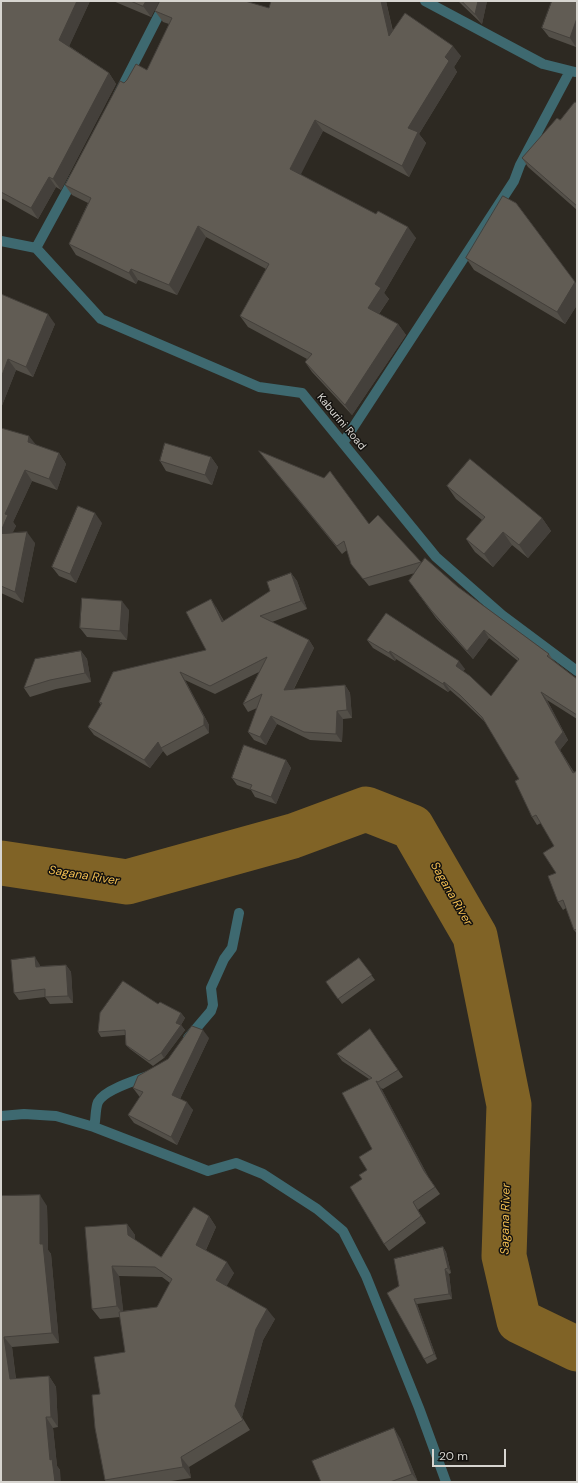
<!DOCTYPE html>
<style>
body{margin:0}
#map{position:relative;width:578px;height:1483px;overflow:hidden;background:#2d2922;font-family:"DM Sans",sans-serif}
canvas{display:block}
.frame{position:absolute;inset:0;border:2px solid #d7d5d0;pointer-events:none}
.scale{position:absolute;left:432px;top:1449px;width:74px;height:18px;box-sizing:border-box;border:2px solid #d7d5d0;border-top:0;padding-left:5px;font-size:12px;line-height:14px;white-space:nowrap;color:#d7d5d0;-webkit-text-stroke:3px #14120f;paint-order:stroke}
</style>
<div id="map">
<canvas width="578" height="1483"></canvas>
<div class="frame"></div>
<div class="scale">20 m</div>
</div>
<script>
const c = document.querySelector('canvas').getContext('2d');
c.lineJoin = 'round';
function strokePath(path, color, width, dash) {
  c.strokeStyle = color;
  c.lineWidth = width;
  c.lineCap = dash ? 'butt' : 'round';
  c.setLineDash(dash || []);
  c.stroke(path);
}
function fillPath(path, color) {
  c.fillStyle = color;
  c.fill(path, 'evenodd');
}
function drawText(font, color, halo, rows, align = 'center') {
  c.font = font + ' "DM Sans",sans-serif';
  c.lineWidth = 3;
  c.setLineDash([]);
  c.textBaseline = 'middle';
  c.strokeStyle = halo;
  c.fillStyle = color;
  for (const [text, x, y, turn = 0] of rows) {
    c.save();
    c.translate(x, y);
    c.rotate((+turn || 0) * Math.PI / 180);
    c.textAlign = isNaN(turn) ? turn : align;
    if (halo) c.strokeText(text, 0, 0);
    c.fillText(text, 0, 0);
    c.restore();
  }
}
strokePath(new Path2D(`
 M1,863L127,882L293,836L366,809L412,827L475,936L509,1105L504,1256L519,1321L577,1349`), '#806326', 45);
strokePath(new Path2D(`
 M425,1L543,64L575,72
 M118,95L166,1
 M1,241L36,248L101,319L259,387L302,393L436,557L502,615L577,671
 M36,248L74,178
 M343,443L514,181L520,165L570,71
 M188,1038L211,1011L213,1005L211,988L224,959L232,948L239,913
 M1,1116L24,1114L56,1116L94,1127L208,1171L236,1163L263,1174L317,1209L343,1231L366,1276L419,1408L446,1482
 M94,1127C96,1120 95,1109 98,1102C104,1090 136,1080 148,1076`), '#3e6970', 10);
fillPath(new Path2D(`
 M1,1H90L69,46L109,73L116,84L61,190L56,187L38,219L1,198Z
 M113,1H159L151,17Z
 M271,1H386L393,31L461,56L454,67L457,72L419,134L426,143L409,177L323,131L300,174L416,238L384,293L389,299L379,314L398,324L406,335L352,415L312,372L305,362L307,359L248,327L240,316L266,269L206,237L177,295L138,280L136,284L76,255L69,244L88,203L72,195L65,185L124,83L147,70L169,24L163,22L155,11L269,8Z
 M458,1H487L482,24Z
 M577,1L576,47L549,37L542,28Z
 M577,103V210L528,167L522,158Z
 M516,203L577,285V305L565,324L474,270L466,258Z
 M1,294L55,324L33,377L16,370L1,408Z
 M1,428L36,445L59,453L66,464L57,490L32,481L13,522L16,526L12,533L35,543L23,603L1,593Z
 M259,451L369,524L378,515L422,563L458,587L549,654L553,660L577,679V719L547,700L568,740L560,750L574,772L577,771V934L574,930L566,908L563,910L558,902L556,873L554,846L541,823L537,825L532,817L519,779L486,723L465,703L450,690L448,692L396,659L395,661L373,648L367,640L465,669L463,671L491,696L518,661L489,638L473,659L436,618L409,581L415,573L369,586L351,564L347,550L342,554L264,458Z
 M211,457L218,467L212,485L166,471L160,461Z
 M447,486L542,518L551,531L528,558L512,545L493,567L475,552L466,539L482,520L456,499Z
 M102,523L76,583L59,576L52,567Z
 M291,573L297,581L307,609L272,622L309,640L314,648L294,689L345,685L350,693L352,718L343,719L342,742L310,740L277,724L266,745L254,740L248,732L257,708L248,712L243,704L259,672L215,694L185,680L209,725V733L167,756L163,751L150,768L94,735L88,727L101,705L99,702L206,650L216,607L224,621L270,591Z
 M129,610L127,640L87,637L80,628Z
 M81,651L87,659L91,682L56,689L30,697L24,688Z
 M286,760L291,768L276,804L255,797L251,790L237,785L232,778Z
 M359,958L375,980L342,1004L326,982Z
 M40,965V966L66,965L71,972L73,1003L50,1004L45,997L19,1000L14,993Z
 M158,1004L181,1013L185,1018L181,1025L185,1030L164,1058L153,1066L130,1049L126,1045L125,1035L101,1037L98,1032Z
 M370,1029L403,1077L383,1089L381,1088L429,1178L440,1194L418,1210L426,1223L389,1251L384,1244L362,1179L367,1170L372,1149L369,1079L342,1061L337,1054Z
 M209,1038L180,1099L193,1110L177,1145L134,1123L128,1115L140,1097L139,1096L133,1088Z
 M1,1196L47,1206L48,1250L51,1254L59,1343L12,1347L16,1379L49,1376L56,1387L58,1427L53,1428L57,1466L60,1470L1,1482Z
 M209,1216L216,1227L206,1250L234,1273L226,1286L275,1319L263,1340L242,1417L250,1430L189,1467L191,1478L165,1482H106L105,1480L100,1394L125,1352L120,1317L100,1319L92,1309L127,1224L135,1235V1240L161,1257ZM119,1276L162,1277L170,1283L157,1307L123,1311Z
 M443,1247L446,1252L451,1273L449,1274L452,1299L417,1304L437,1359L427,1364L424,1359L399,1286Z
 M400,1438L418,1482H321Z`), '#534f48');
fillPath(new Path2D(`
 M77,1H90L67,51L59,40Z
 M146,1H159L151,17L143,6Z
 M381,1H386L396,47L389,36Z
 M478,1H487L482,24L475,14Z
 M577,18V45L576,47L570,38Z
 M453,46L461,56L454,67L457,72L419,134L426,143L409,177L402,166L408,128L445,57Z
 M109,73L116,84L61,190L53,179Z
 M315,120L323,131L298,180L290,169Z
 M49,177L56,187L38,219L31,208Z
 M198,226L206,237L177,295L169,285Z
 M408,227L416,238L384,293L389,299L375,319L368,308L375,284Z
 M131,269L138,280L136,284L129,273Z
 M575,282L577,285V305L565,324L557,312Z
 M48,314L55,324L33,377L26,367Z
 M398,324L406,335L352,415L345,405Z
 M8,359L16,370L1,408V378Z
 M29,436L37,446L28,442Z
 M59,453L66,464L57,490L49,479Z
 M211,457L218,467L212,485L205,475Z
 M25,470L32,481L13,522L16,526L7,545L1,536V531L5,514Z
 M95,513L102,523L76,583L70,574Z
 M542,518L551,531L528,558L519,545Z
 M27,532L35,543L23,603L15,592Z
 M503,532L512,545L493,567L484,554Z
 M291,573L297,581L307,609L301,601Z
 M211,599L216,607L228,630L222,622Z
 M122,601L129,610L127,640L120,631Z
 M484,630L489,638L473,659L467,651Z
 M309,640L314,648L289,698L284,690Z
 M81,651L87,659L91,682L85,673Z
 M390,651L396,659L395,661L389,653Z
 M459,661L465,669L461,674L456,666Z
 M180,672L185,680L209,725V733L204,725Z
 M444,682L450,690L448,692L443,684Z
 M345,685L350,693L352,718L347,710Z
 M541,692L547,700L568,740L560,750L577,778L573,773L555,742Z
 M337,711L343,719L342,742L336,734Z
 M271,716L277,724L266,745L260,737Z
 M158,742L163,751L150,768L144,760Z
 M286,760L291,768L276,804L271,797Z
 M35,957L40,965L41,974L36,967Z
 M66,965L71,972L73,1003L68,996Z
 M181,1013L185,1018L181,1025L185,1030L164,1058L161,1053Z
 M203,1030L209,1038L178,1103L172,1095Z
 M376,1081L381,1088L429,1178L424,1171Z
 M187,1102L193,1110L177,1145L171,1137Z
 M40,1195L47,1206L48,1250L51,1254L59,1343L52,1333L40,1244Z
 M413,1202L418,1210L426,1223L421,1216Z
 M209,1216L216,1227L203,1256L196,1245Z
 M127,1224L135,1235V1245L128,1235Z
 M443,1247L446,1252L451,1273L448,1268Z
 M227,1262L234,1273L224,1291L216,1280Z
 M112,1266L119,1276L124,1316L117,1306Z
 M445,1269L449,1274L452,1299L449,1294Z
 M414,1299L417,1304L437,1359L434,1354Z
 M267,1309L275,1319L263,1340L242,1417L250,1430L235,1406L256,1329Z
 M4,1337L12,1347L17,1390L10,1379Z
 M49,1376L56,1387L58,1427L51,1417Z
 M46,1417L53,1428L57,1466L60,1470L61,1482H55L50,1460Z
 M394,1428L400,1438L418,1482L412,1474Z
 M181,1457L189,1467L191,1478L183,1467Z`), '#44403b');
const building = new Path2D(`
 M1,1H77L59,40L109,73L53,179L49,177L31,208L1,192Z
 M131,1H146L143,6Z
 M160,1H245L269,8L271,1H381L389,36L405,13L453,46L445,57L449,61L408,128L418,132L402,166L315,120L290,169L376,214L378,211L408,227L375,284L381,288L368,308L398,324L345,405L305,362L312,354L240,316L269,264L198,226L169,285L131,269L129,273L69,244L91,198L65,185L120,81L124,83L127,80L136,64L147,70L172,18L155,11Z
 M462,1H478L475,14Z
 M552,1H577V18L570,38L542,28Z
 M575,102L577,103V206L522,158L557,118L560,120Z
 M503,196L516,203L575,282L557,312L466,258Z
 M1,294L48,314L26,367L8,359L1,378Z
 M1,428L29,436L28,442L59,453L49,479L25,470L5,514L8,515L1,531Z
 M165,443L211,457L205,475L160,461Z
 M259,451L324,478L330,471L369,524L378,515L421,562L363,579L351,564L344,541L337,546Z
 M470,459L542,518L519,545L503,532L484,554L466,539L485,517L447,486Z
 M78,506L95,513L70,574L52,567Z
 M27,532L15,592L1,586V534Z
 M425,558L458,587L549,654L547,656L577,679V715L541,692L563,732L555,742L573,773L577,771V929L574,930L563,900L558,902L548,876L556,873L543,853L554,846L536,815L532,817L515,781L519,779L482,717L460,695L444,682L443,684L390,651L389,653L367,640L386,613L459,661L456,666L470,676L491,696L519,659L484,630L467,651L431,610L409,581Z
 M291,573L301,601L260,616L309,640L284,690L345,685L347,710L337,711L336,734L304,732L271,716L260,737L248,732L262,694L243,704L267,657L210,686L180,672L204,717V725L161,748L158,742L144,760L88,727L102,703L99,702L113,672L206,650L186,612L211,599L222,622L270,591L267,582Z
 M82,598L122,601L120,631L80,628Z
 M81,651L85,673L50,680L24,688L35,659Z
 M244,745L286,760L271,797L250,789L252,785L232,778Z
 M35,957L36,967L66,965L68,996L45,997V989L14,993L11,960Z
 M359,958L372,975L338,999L326,982Z
 M123,981L158,1004L160,1002L181,1013L176,1023L181,1025L161,1053L149,1061L126,1045L125,1030L98,1032L100,1013Z
 M192,1026L203,1030L172,1095L187,1102L171,1137L128,1115L143,1092L133,1088L138,1076L168,1059Z
 M370,1029L398,1070L378,1082L376,1081L424,1171L435,1187L413,1202L421,1216L384,1244L350,1187L362,1179L359,1175L367,1170L359,1157L372,1149L342,1093L372,1078L337,1054Z
 M40,1195V1244H43L52,1333L4,1337L10,1379L49,1376L51,1417H46L50,1460L52,1459L55,1482H1V1196Z
 M194,1207L209,1216L196,1245L227,1262L216,1280L267,1309L256,1329L235,1406L243,1420L181,1457L183,1467L105,1480L95,1428L92,1395L100,1394L94,1357L125,1352L119,1312L157,1307L172,1279L155,1267L112,1266L117,1306L92,1309L85,1227L127,1224L128,1235L161,1257Z
 M443,1247L448,1268L445,1269L449,1294L414,1299L434,1354L424,1359L387,1293L399,1286L394,1259Z
 M394,1428L412,1474L390,1482H321L312,1461Z`);
fillPath(building, '#615c54');
strokePath(building, '#44403b', 1);
drawText('11px', '#d7d5d0', '#14120f', [
 ["Kaburini Road",341,422,50]
]);
drawText('italic 12px', '#f2be51', '#14120f', [
 ["Sagana River",84,876,9],
 ["Sagana River",451,894,60],
 ["Sagana River",506,1219,-89]
]);
</script>
